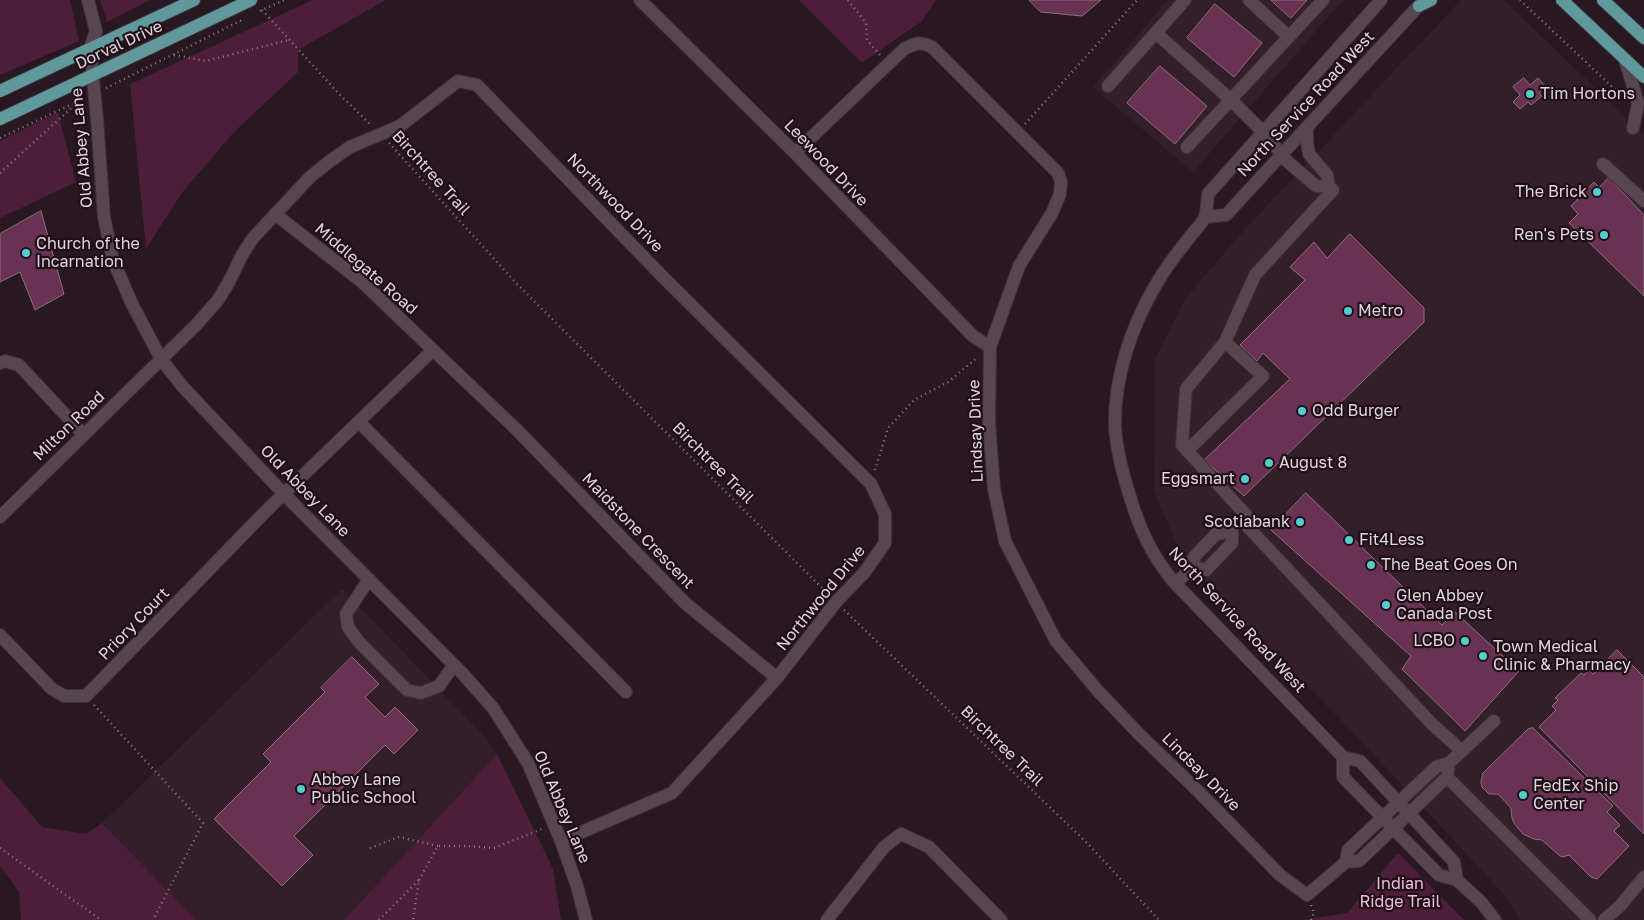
<!DOCTYPE html>
<style>
body{margin:0}
canvas{display:block;background:#281821}
</style>
<canvas width="1644" height="920"></canvas>
<script>
const c = document.querySelector('canvas').getContext('2d');
c.lineJoin = 'round';
function fillPath(path, color) {
  c.fillStyle = color;
  c.fill(path, 'evenodd');
}
function strokePath(path, color, width, dash) {
  c.strokeStyle = color;
  c.lineWidth = width;
  c.lineCap = dash ? 'butt' : 'round';
  c.setLineDash(dash || []);
  c.stroke(path);
}
function drawText(font, color, halo, rows, align = 'center') {
  c.font = font + ' "Golos Text",sans-serif';
  c.lineWidth = 4.5;
  c.setLineDash([]);
  c.textBaseline = 'middle';
  c.strokeStyle = halo;
  c.fillStyle = color;
  for (const [text, x, y, turn = 0] of rows) {
    c.save();
    c.translate(x, y);
    c.rotate((+turn || 0) * Math.PI / 180);
    c.textAlign = isNaN(turn) ? turn : align;
    if (halo) c.strokeText(text, 0, 0);
    c.fillText(text, 0, 0);
    c.restore();
  }
}
fillPath(new Path2D(`
 M1168,0H1343L1193,172L1093,87Z
 M1461,0H1504L1644,135V920H1521L1501,891L1348,727L1184,561L1154,491L1155,360L1186,298L1238,237Z
 M342,589L482,734L497,754L344,920H196L102,823Z`), '#341e2a');
fillPath(new Path2D(`
 M0,0H70L79,41L0,75Z
 M100,0H150L107,22Z
 M313,0H386L298,50V72L233,133L181,194L146,249L130,84Z
 M799,0H936L922,21L862,63Z
 M56,113H58L76,182L0,218V141Z
 M497,754L553,869L561,920H344Z
 M0,778L42,827L86,834L102,823L196,920H21L19,892L0,866Z
 M1398,853L1464,920H1303L1347,913Z`), '#4c1e39');
const building = new Path2D(`
 M1029,0H1101L1082,16L1041,12Z
 M1271,0H1307L1291,18Z
 M1215,4L1262,43L1234,77L1187,38Z
 M1160,66L1207,106L1175,144L1127,103Z
 M1524,78L1530,85L1538,78L1546,87L1539,93L1542,96L1531,105L1528,102L1520,109L1513,102L1520,95L1513,87Z
 M1609,178L1644,215V296L1569,223L1578,214L1571,206L1594,182L1599,187Z
 M41,211L64,294L35,310L20,272L0,282V234Z
 M1350,234L1424,308V322L1244,496L1204,460L1290,379L1263,353L1257,361L1240,345L1305,280L1290,267L1314,242L1327,258Z
 M1306,493L1442,625L1455,612L1519,671L1465,731L1402,669L1411,656L1271,530Z
 M1617,650L1644,677V834L1539,727L1556,710L1552,706L1558,700L1555,698L1581,673L1584,675L1589,669L1593,674Z
 M352,657L379,684L365,697L385,717L395,707L418,730L394,754L385,745L294,836L313,855L282,886L214,819L271,762L263,754L325,692L321,688Z
 M1533,728L1613,806L1607,812L1620,825L1614,831L1629,846L1597,879L1591,877L1569,855L1563,857L1560,856L1542,840L1534,839L1523,834L1514,823L1512,818L1511,808L1498,794H1489L1482,787L1481,782L1483,773L1528,729Z`);
fillPath(building, '#693152');
strokePath(building, '#87727d', 1);
const minor = new Path2D(`
 M88,0L96,31L90,48L97,119L104,217L113,260L132,304L161,359L183,387L284,494L462,673L493,708L528,763L561,841L577,886L586,920
 M640,0L795,153L973,336L990,347
 M1249,0L1289,37
 M1381,0L1208,194C1207,201 1207,211 1205,217C1202,224 1193,232 1189,238C1176,254 1164,270 1154,288C1131,328 1115,376 1115,422C1115,447 1123,475 1131,500C1141,532 1151,553 1172,580L1343,757L1360,761L1454,862L1457,880
 M1156,33L1231,100L1263,132L1288,162L1316,186L1329,187L1327,175L1309,154L1307,142V128
 M1625,60L1638,103L1633,128
 M1108,86L1185,0
 M1187,147L1323,0
 M795,153L904,49C916,43 920,41 932,47L1058,173L1061,182L1060,194L1052,213L1019,266L990,347L989,422L994,489L1005,541L1056,641L1098,691L1139,734L1200,793L1280,875L1307,895L1346,862L1359,861L1447,777L1449,763
 M1603,164L1644,201
 M275,214L362,282L433,350
 M1205,217L1226,215L1424,0
 M1225,342L1255,275L1333,190
 M0,363L5,361L19,365L84,435
 M359,422L626,692
 M1187,451L1263,376L1225,342L1186,389L1182,445L1247,516L1248,527L1432,724L1462,751
 M0,517L196,325L218,300L229,282L242,255L253,238L310,177L330,161L350,147L400,126L458,81L477,85L661,275L871,484L885,514V543L864,573L836,602L777,678
 M369,579L346,614L348,627L358,641L407,690L421,693L439,686L454,665
 M1176,583L1193,567L1194,557L1216,534L1232,531V543L1206,570L1193,567
 M0,635L52,689L64,696H86L266,511L433,350L517,430L685,603L777,678L672,793L561,841
 M1343,757V777L1439,875L1457,880L1481,902L1495,920
 M1447,777L1590,920
 M1346,862L1348,850L1436,767L1449,763L1494,721
 M827,920L884,847L901,834L929,847L1001,920
 M1604,920L1620,906L1644,877`);
const major = new Path2D(`
 M1562,0L1644,77
 M1603,0L1644,38
 M1419,6L1431,0
 M0,91L194,0
 M0,119L251,0`);
strokePath(minor, '#3e3239', 14);
strokePath(major, '#3e3239', 14);
strokePath(new Path2D(`
 M848,0L866,23L867,40L880,55
 M1520,0L1623,97
 M262,10L341,96L371,125
 M260,11L284,0
 M174,55L206,61L289,40
 M106,88L244,19
 M1025,124L1137,0
 M0,138L83,99
 M389,143L516,283L828,594
 M0,173L78,102
 M875,470L888,428L914,400L948,382L978,357
 M844,610L1086,842L1159,920
 M94,705L203,823L153,920
 M0,848L101,920
 M370,848L399,837L438,846
 M419,880L438,846H466L494,848L542,829
 M379,920L419,880L413,920
 M1311,920L1314,913L1311,905`), '#897c83', 2.5, [1, 4]);
strokePath(minor, '#58454f', 12);
strokePath(major, '#5f999b', 12);
for (const [x, y, r, color] of [
 [1530,94,5,"#53cdca"],
 [1597,192,5,"#53cdca"],
 [1604,235,5,"#53cdca"],
 [26,253,5,"#53cdca"],
 [1348,311,5,"#53cdca"],
 [1302,411,5,"#53cdca"],
 [1269,463,5,"#53cdca"],
 [1245,479,5,"#53cdca"],
 [1300,522,5,"#53cdca"],
 [1349,540,5,"#53cdca"],
 [1371,565,5,"#53cdca"],
 [1386,605,5,"#53cdca"],
 [1465,641,5,"#53cdca"],
 [1483,656,5,"#53cdca"],
 [301,789,5,"#53cdca"],
 [1523,795,5,"#53cdca"]
]) {
  const dot = new Path2D();
  dot.arc(x, y, r, 0, 2 * Math.PI);
  c.fillStyle = color;
  c.fill(dot);
  strokePath(dot, '#1f0f18', 2);
}
drawText('16px', '#e0d5db', '#1f0f18', [
 ["Dorval Drive",119,45,-25],
 ["North Service Road West",1306,104,-47],
 ["Old Abbey Lane",82,148,-95],
 ["Leewood Drive",826,163,46],
 ["Birchtree Trail",431,173,48],
 ["Northwood Drive",615,203,46],
 ["Middlegate Road",366,269,41],
 ["Milton Road",69,426,-44],
 ["Lindsay Drive",976,431,-92],
 ["Birchtree Trail",713,463,45],
 ["Old Abbey Lane",305,491,46],
 ["Maidstone Crescent",638,531,46],
 ["Northwood Drive",821,598,-51],
 ["North Service Road West",1237,620,47],
 ["Priory Court",134,624,-46],
 ["Birchtree Trail",1002,746,44],
 ["Lindsay Drive",1201,772,45],
 ["Old Abbey Lane",562,807,67]
]);
drawText('16px', '#e0d5db', '#1f0f18', [
 ["Tim Hortons",1540,94],
 ["The Brick",1587,192,"right"],
 ["Ren's Pets",1594,235,"right"],
 ["Church of the",36,244],
 ["Incarnation",36,262],
 ["Metro",1358,311],
 ["Odd Burger",1312,411],
 ["August 8",1279,463],
 ["Eggsmart",1235,479,"right"],
 ["Scotiabank",1290,522,"right"],
 ["Fit4Less",1359,540],
 ["The Beat Goes On",1381,565],
 ["Glen Abbey",1396,596],
 ["Canada Post",1396,614],
 ["LCBO",1455,641,"right"],
 ["Town Medical",1493,647],
 ["Clinic & Pharmacy",1493,665],
 ["Abbey Lane",311,780],
 ["Public School",311,798],
 ["FedEx Ship",1533,786],
 ["Center",1533,804]
], 'left');
drawText('16px', '#f4beda', '#1f0f18', [
 ["Indian",1400,884],
 ["Ridge Trail",1400,902]
]);
</script>
